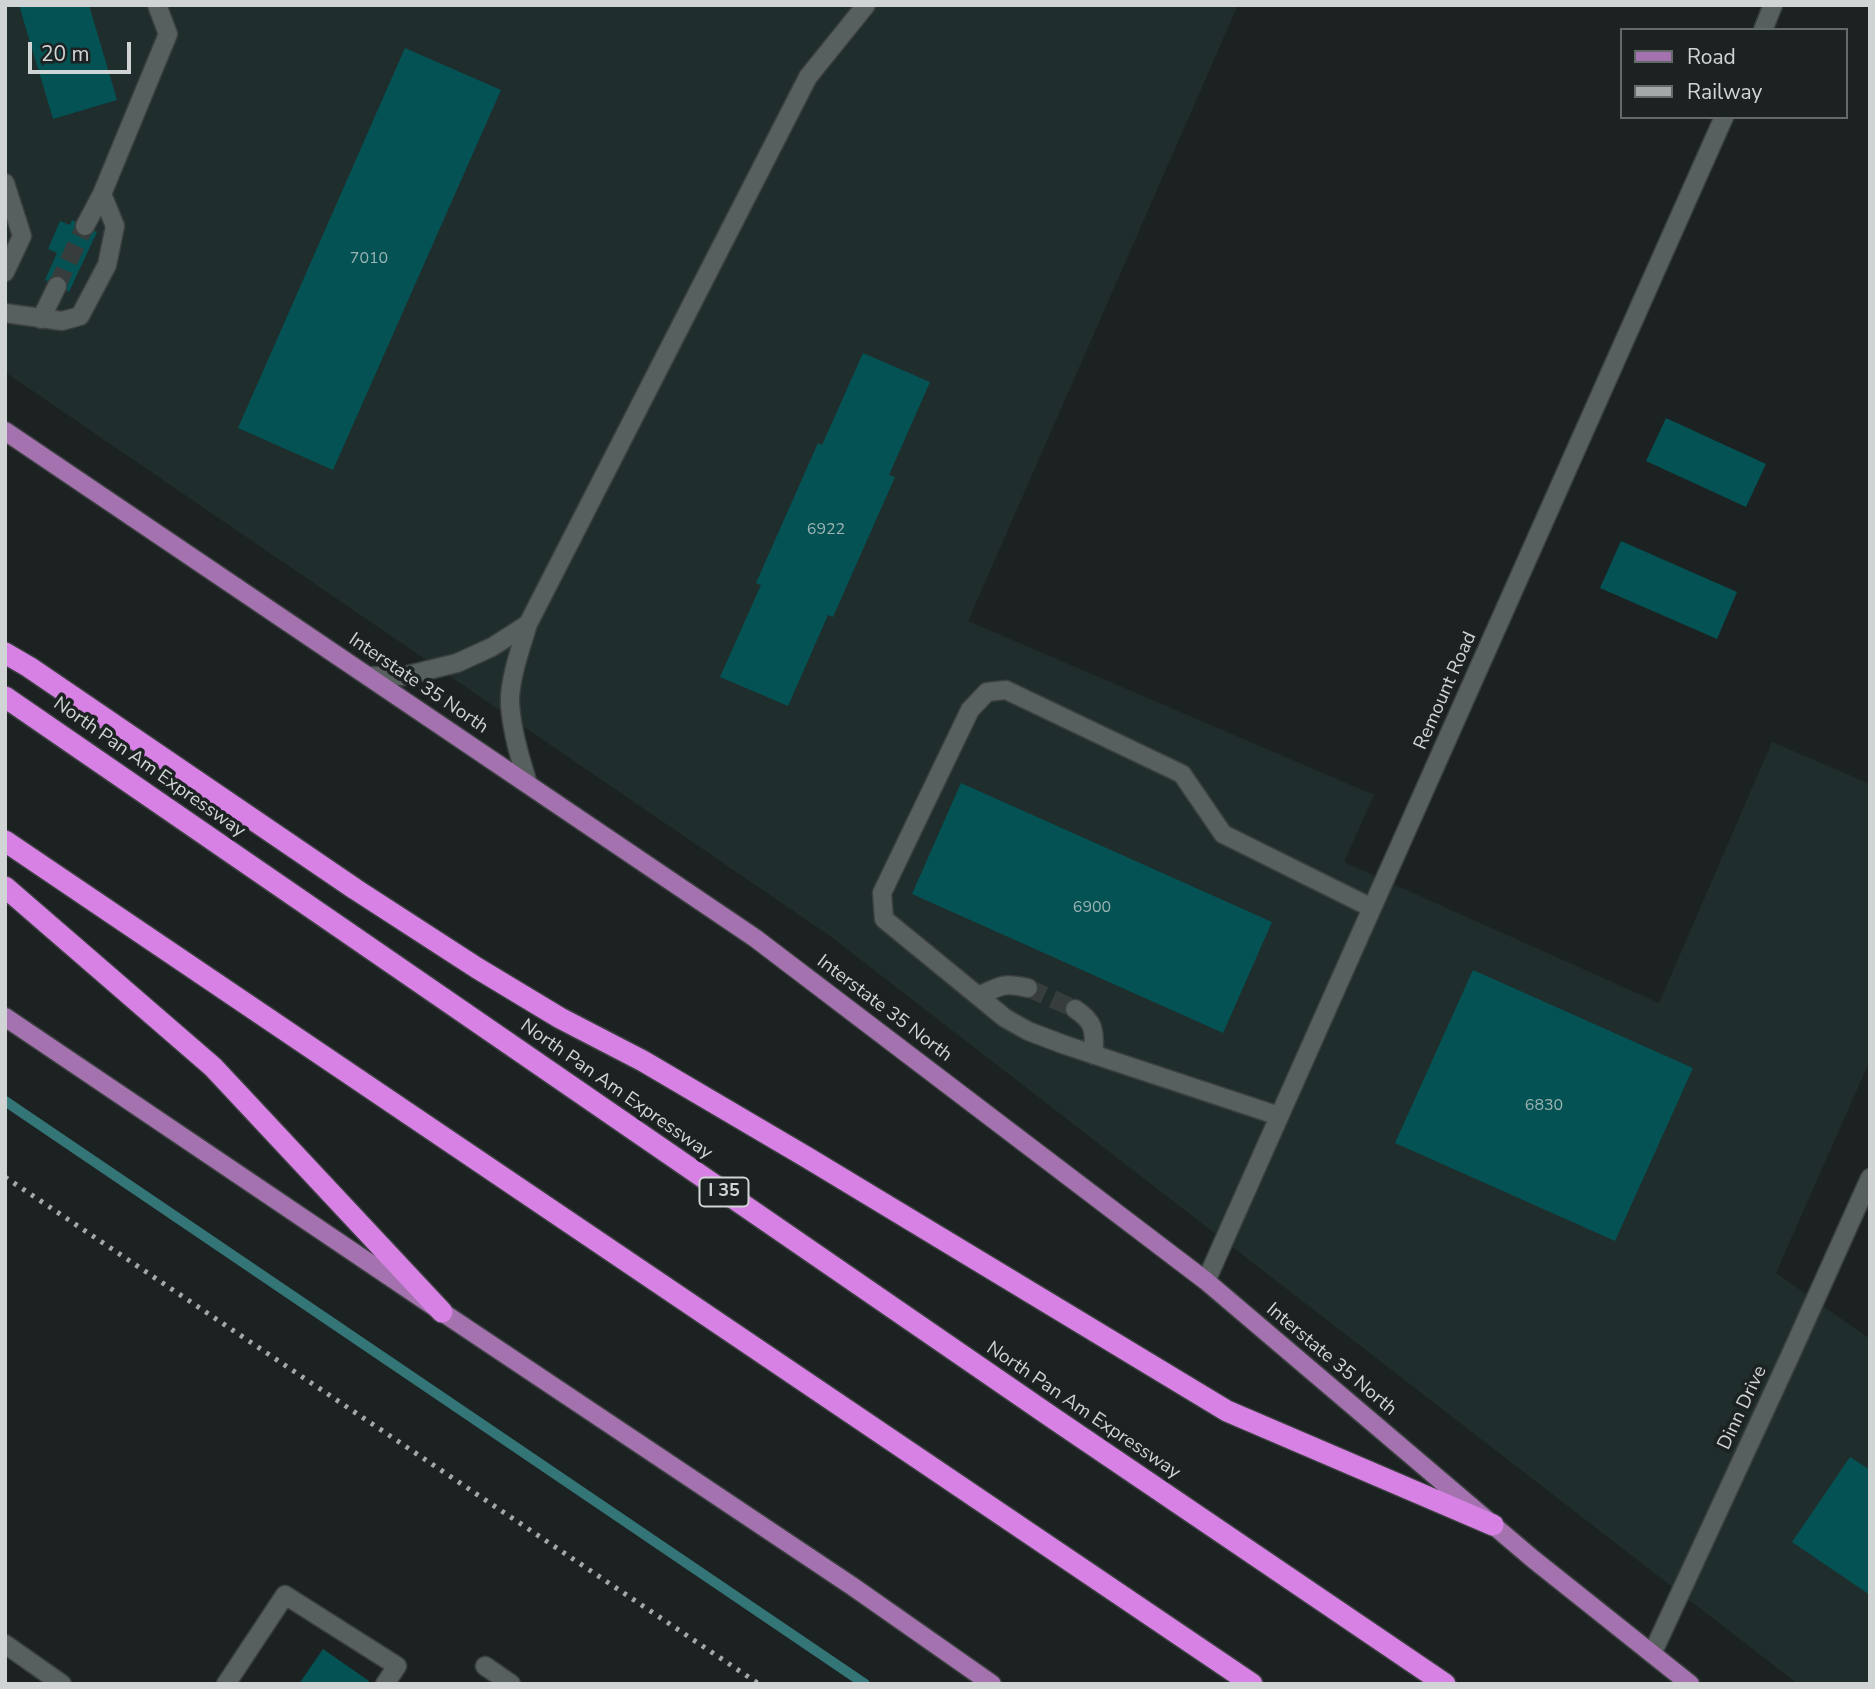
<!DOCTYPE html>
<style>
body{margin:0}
#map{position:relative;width:1875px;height:1689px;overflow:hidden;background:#1c2222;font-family:"Nunito Sans",sans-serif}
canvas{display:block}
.frame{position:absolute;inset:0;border:7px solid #d0d4d4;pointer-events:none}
.legend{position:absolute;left:1620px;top:28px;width:228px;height:91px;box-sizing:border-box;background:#1c2222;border:2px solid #646969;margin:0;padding:9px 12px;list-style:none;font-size:21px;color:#d0d4d4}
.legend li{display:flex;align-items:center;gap:14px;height:35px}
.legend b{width:35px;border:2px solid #646969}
.scale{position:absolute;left:28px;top:42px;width:103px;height:32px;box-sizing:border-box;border:4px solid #d0d4d4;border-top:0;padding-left:9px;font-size:21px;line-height:24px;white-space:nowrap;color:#d0d4d4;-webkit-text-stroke:5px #1c2222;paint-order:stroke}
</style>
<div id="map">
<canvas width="1875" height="1689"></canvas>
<div class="frame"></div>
<ul class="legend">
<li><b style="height:9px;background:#a473af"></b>Road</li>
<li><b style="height:9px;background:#a3a8a8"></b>Railway</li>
</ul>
<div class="scale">20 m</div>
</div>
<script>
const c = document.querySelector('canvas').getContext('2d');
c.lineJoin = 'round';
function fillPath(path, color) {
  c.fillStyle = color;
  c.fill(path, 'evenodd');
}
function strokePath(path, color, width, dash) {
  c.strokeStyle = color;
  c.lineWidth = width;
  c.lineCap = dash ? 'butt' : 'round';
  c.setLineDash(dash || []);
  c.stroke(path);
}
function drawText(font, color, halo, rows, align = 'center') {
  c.font = font + ' "Nunito Sans",sans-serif';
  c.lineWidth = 7;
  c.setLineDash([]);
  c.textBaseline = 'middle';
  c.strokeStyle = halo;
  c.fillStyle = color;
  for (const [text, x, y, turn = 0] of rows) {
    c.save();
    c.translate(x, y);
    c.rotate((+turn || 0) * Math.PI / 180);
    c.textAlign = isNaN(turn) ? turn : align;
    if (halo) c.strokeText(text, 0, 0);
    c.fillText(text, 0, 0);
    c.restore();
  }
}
fillPath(new Path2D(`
 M5,5H1238L968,621L1374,795L1344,862L1659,1003L1772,742L1870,784V1060L1776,1273L1870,1339V1684H1798L830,936L5,372Z`), '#202d2d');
strokePath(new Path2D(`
 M5,1101L865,1684`), '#347577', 10);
fillPath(new Path2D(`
 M19,5H89L117,100L53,119Z
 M405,48L501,90L333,470L238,428Z
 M72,220L97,232L69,292L45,280L57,253L48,249L60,221L70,225Z
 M863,353L930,382L889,475L895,477L833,617L828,615L788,706L720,677L761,585L756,583L818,443L822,445Z
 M1666,418L1766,464L1746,507L1646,461Z
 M1621,541L1737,592L1717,639L1600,588Z
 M961,783L1272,922L1223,1033L912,894Z
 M1473,970L1693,1068L1615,1241L1395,1143Z
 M1850,1457L1870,1470V1595L1792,1542Z
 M323,1649L369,1681L367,1684H299Z`), '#045253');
strokePath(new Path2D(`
 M57,286L85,226
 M1028,988L1075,1009`), '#373d3d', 18, [18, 9]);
const minor = new Path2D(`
 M1763,30L1773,5
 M5,183L22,236L5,272
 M85,226L102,194L168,34L157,5
 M5,313L62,321L80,316L107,265L115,226L102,194
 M41,319L57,286
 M369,676H404L457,663L492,647L528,624
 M528,784C520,758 512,732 510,704C509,680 521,647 528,624L808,77L866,5
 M978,996C1001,986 1003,982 1028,988
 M1075,1009C1096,1023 1094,1031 1094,1055
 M1279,1116L1065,1045L1028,1031L1005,1018L884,919L882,893L970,710L987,692L1006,690L1182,774L1223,834L1372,908
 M1206,1281L1724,117
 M5,1644L62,1684
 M1652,1654L1790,1356L1870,1178
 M485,1666L511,1684
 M226,1684L285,1595L397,1666L385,1684`);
const major = new Path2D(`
 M5,431L755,938L1206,1281L1533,1559L1690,1684
 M5,1017L442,1312L852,1586L992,1684`);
const highway = new Path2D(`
 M5,653L29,667L355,889L477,968L560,1018L643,1061L808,1158L1227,1411L1493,1525
 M5,697L1053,1418L1445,1684
 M5,841L1252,1684
 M5,887L213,1067L442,1312`);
strokePath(minor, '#3b3f3f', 21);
strokePath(major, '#3b3f3f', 21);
strokePath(highway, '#3b3f3f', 24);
strokePath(minor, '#585f5f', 18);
strokePath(major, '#a473af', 18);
strokePath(highway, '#d781e5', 21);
strokePath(new Path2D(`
 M5,1177L759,1684`), '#a3a8a8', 5, [3.5, 7]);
drawText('16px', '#9db4b4', null, [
 ["7010",369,259],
 ["6922",826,530],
 ["6900",1092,908],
 ["6830",1544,1106]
]);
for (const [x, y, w] of [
 [724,1192,49]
]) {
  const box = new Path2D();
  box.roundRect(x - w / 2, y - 14.5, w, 29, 5);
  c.fillStyle = '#1c2222';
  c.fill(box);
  strokePath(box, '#d0d4d4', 2);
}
drawText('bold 18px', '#d0d4d4', null, [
 ["I 35",724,1192]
]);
drawText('19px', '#d0d4d4', '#1c2222', [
 ["Interstate 35 North",418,684,34],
 ["Remount Road",1446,691,-66],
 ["North Pan Am Expressway",149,768,35],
 ["Interstate 35 North",884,1009,37],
 ["North Pan Am Expressway",616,1090,35],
 ["Interstate 35 North",1331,1360,40],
 ["Dinn Drive",1743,1408,-65],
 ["North Pan Am Expressway",1083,1411,34]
]);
</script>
